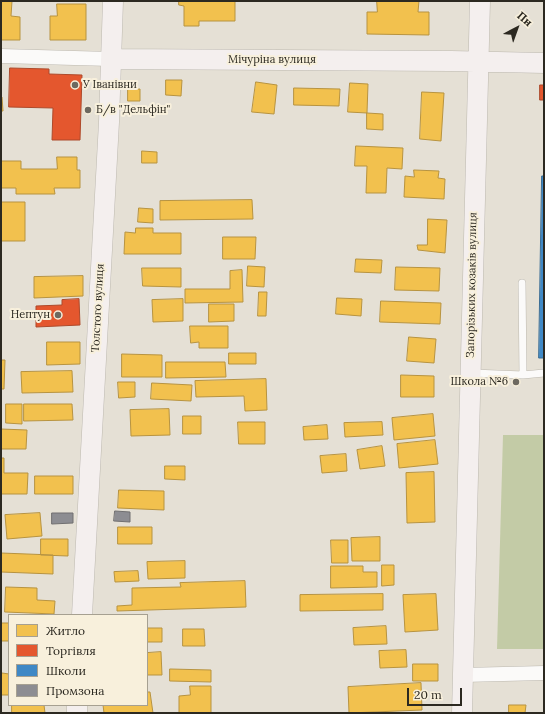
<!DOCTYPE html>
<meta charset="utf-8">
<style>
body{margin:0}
#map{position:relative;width:545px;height:714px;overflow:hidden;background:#e5e0d5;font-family:Lora,serif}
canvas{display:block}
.frame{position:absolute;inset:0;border:2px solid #2c2921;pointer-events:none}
.legend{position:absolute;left:8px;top:614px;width:140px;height:92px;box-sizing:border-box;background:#f8f0dc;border:1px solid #a6a091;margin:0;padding:5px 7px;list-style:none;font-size:12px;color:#2c2921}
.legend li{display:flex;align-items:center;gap:8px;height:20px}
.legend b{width:20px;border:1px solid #a6a091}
.north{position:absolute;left:497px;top:8px;width:40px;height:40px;-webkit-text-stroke:3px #f8f0dc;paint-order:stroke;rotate:41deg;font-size:11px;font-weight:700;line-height:16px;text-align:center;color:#2c2921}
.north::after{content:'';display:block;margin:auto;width:14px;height:18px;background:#2c2921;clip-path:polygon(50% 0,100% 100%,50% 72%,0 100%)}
.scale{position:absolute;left:407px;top:688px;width:55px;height:18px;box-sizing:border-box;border:2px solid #2c2921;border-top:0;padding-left:5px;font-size:12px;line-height:14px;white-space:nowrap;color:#2c2921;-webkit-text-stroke:3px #f8f0dc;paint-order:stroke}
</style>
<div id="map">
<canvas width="545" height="714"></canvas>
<div class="frame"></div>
<ul class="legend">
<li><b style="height:11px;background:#f2c14e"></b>Житло</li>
<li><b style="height:11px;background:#e4572e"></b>Торгівля</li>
<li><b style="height:11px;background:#3f88c5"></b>Школи</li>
<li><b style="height:11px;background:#8d8d92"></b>Промзона</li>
</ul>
<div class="north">Пн</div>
<div class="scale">20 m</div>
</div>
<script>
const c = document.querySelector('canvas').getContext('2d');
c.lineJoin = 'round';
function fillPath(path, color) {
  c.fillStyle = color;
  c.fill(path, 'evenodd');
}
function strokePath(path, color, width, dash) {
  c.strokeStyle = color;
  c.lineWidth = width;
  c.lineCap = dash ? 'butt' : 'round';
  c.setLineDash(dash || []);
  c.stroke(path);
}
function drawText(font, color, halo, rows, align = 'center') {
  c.font = font + ' Lora,serif';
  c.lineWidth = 4;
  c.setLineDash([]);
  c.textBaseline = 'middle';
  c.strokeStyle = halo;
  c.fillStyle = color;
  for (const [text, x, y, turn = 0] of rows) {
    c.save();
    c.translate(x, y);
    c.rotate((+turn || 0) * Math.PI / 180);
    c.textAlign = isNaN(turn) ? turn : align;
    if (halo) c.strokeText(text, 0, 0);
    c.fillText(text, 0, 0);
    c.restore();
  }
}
fillPath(new Path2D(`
 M503,435H544V649H497Z`), '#c3cba6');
const homes = new Path2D(`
 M1,1H12L11,16L20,17V40H1Z
 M179,1H235V21H199V26H184V6L179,5Z
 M377,1H419L418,12H429V35L367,34V12H377Z
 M57,4H86V40H50V16H57Z
 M166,80H182L181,96L166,95Z
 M256,82L277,85L274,114L252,112Z
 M350,83L368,84L367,113L348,112Z
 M294,88L340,89L339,106L294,105Z
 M128,89H140V101H128Z
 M422,92L444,93L441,141L420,139Z
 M1,97H2L3,111H1Z
 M367,113L383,114V130L367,129Z
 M356,146L403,148L402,169L387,168L386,193H366L367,166H355Z
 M142,151L157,152V163H142Z
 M57,157H77V170H80V188H54L55,194H16V188H1V161H21V169H57Z
 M414,170L439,171L438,178L445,179L444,199L404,197L405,176L414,177Z
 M252,200L253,219L160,220V201Z
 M1,202H25V241H1Z
 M139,208L153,209V223L138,222Z
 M428,219L447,220L445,253L418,250L417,245H427Z
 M136,228H153V233H181V254H124L125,232L135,233Z
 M223,237H256L255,259H223Z
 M356,259L382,260L381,273L355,272Z
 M248,266L265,267L264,287L247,286Z
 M396,267L440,268L439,291L395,290Z
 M142,268H181V287L143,286Z
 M242,270L243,302L185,303V289H230V271Z
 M83,276V296L34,298V277Z
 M259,292H267L266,316H258Z
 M337,298L362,299L361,316L336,314Z
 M183,299V321L153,322L152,300Z
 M381,301L441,303L440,324L380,322Z
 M209,304H234V321L209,322Z
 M190,326H228V348H199V342L191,343Z
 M409,337L436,339L434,363L407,361Z
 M47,342H80V364L47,365Z
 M229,353H256V364H229Z
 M122,354L162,355V377H122Z
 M1,360H5L4,389H1Z
 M166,362H225L226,377L166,378Z
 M72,371L73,392L22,393L21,372Z
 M401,375L434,376V397H401Z
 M266,379L267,410L245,411L244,396L196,397L195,381Z
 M118,382H135V397L119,398Z
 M152,383L192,385L191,401L151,399Z
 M6,404H22V424L6,423Z
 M24,404H72L73,420L24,421Z
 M169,409L170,435L131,436L130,410Z
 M433,414L435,436L394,440L392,418Z
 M183,416H201V434H183Z
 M238,422H265V444H239Z
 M382,422L383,435L345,437L344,423Z
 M327,425L328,439L304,440L303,427Z
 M1,429L27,430L26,449H1Z
 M435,440L438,464L399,468L397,444Z
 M382,446L385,466L360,469L357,450Z
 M346,454L347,471L322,473L320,456Z
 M1,458H4V473H28L27,494H1Z
 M165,466H185V480L165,479Z
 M434,472L435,522L407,523L406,473Z
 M35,476H73V494H35Z
 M119,490L164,491V510L118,508Z
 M40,513L42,536L7,539L5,515Z
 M118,527H152V544H118Z
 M380,537V561H352L351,538Z
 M41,539H68V556L41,555Z
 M331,540H348V563H332Z
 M1,553L53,555V574L1,572Z
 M185,561V578L148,579L147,562Z
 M382,565H394V585L382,586Z
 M331,566H363V572H377V587L331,588Z
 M138,571L139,581L115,582L114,572Z
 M245,581L246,607L117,611V606L132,605V588L181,587L180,583Z
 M6,587L37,588V600L55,601L54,614L5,612Z
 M383,594V610L300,611V595Z
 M436,594L438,630L405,632L403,595Z
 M1,623H9V641H1Z
 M386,626L387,644L354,645L353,628Z
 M147,628H162V642H147Z
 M183,629H204L205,646H183Z
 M406,650L407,667L380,668L379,651Z
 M161,652L162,675H147V653Z
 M413,664H438V681H413Z
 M170,669L211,670V682L170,681Z
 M2,673L9,674V695H1Z
 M421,683L422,710L349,713L348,687Z
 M190,686H211V713H179V696L190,695Z
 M147,692H150L153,713H104L103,705H147Z
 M12,705H44L45,713H12Z
 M509,705H526L525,713H509Z`);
fillPath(homes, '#f2c14e');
strokePath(homes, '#b79340', 1);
const shops = new Path2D(`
 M10,68L49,69V74L82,75L80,140H52L53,108L9,107Z
 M540,85H544V100H540Z
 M79,299L80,325L36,327V306L62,305V300Z`);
fillPath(shops, '#e4572e');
strokePath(shops, '#ad492a', 1);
const schools = new Path2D(`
 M542,176H544V358H539Z`);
fillPath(schools, '#3f88c5');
strokePath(schools, '#396c94', 1);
const industry = new Path2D(`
 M115,511L130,512V522L114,521Z
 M52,513H73V523L52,524Z`);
fillPath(industry, '#8d8d92');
strokePath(industry, '#706f70', 1);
const lane = new Path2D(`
 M522,283L523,375
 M472,373L523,375L544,373`);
const street = new Path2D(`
 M1,56L111,59
 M463,675L544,673`);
const secondary = new Path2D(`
 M111,59L451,61L544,63
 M82,615L109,122L113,1
 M77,713V705
 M462,713L480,1`);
strokePath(lane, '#bcb8af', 8);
strokePath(street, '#bcb8af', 15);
strokePath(secondary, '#bcb8af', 21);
strokePath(lane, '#fbfaf9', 7);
strokePath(street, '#fbfaf9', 14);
strokePath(secondary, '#f4efee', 20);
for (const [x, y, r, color] of [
 [75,85,4,"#6d6960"],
 [88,110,4,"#6d6960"],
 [58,315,4,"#6d6960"],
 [516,382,4,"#6d6960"]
]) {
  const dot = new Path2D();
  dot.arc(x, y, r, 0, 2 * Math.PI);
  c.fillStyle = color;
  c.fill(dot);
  strokePath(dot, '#f8f0dc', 1.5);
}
drawText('11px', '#2c2921', '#f8f0dc', [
 ["Мічуріна вулиця",272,60],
 ["Запорізьких козаків вулиця",472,285,-89],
 ["Толстого вулиця",98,308,-87]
]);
drawText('11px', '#2c2921', '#f8f0dc', [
 ["У Іванівни",83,85],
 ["Б/в \"Дельфін\"",96,110],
 ["Нептун",50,315,"right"],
 ["Школа №6",508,382,"right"]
], 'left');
</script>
